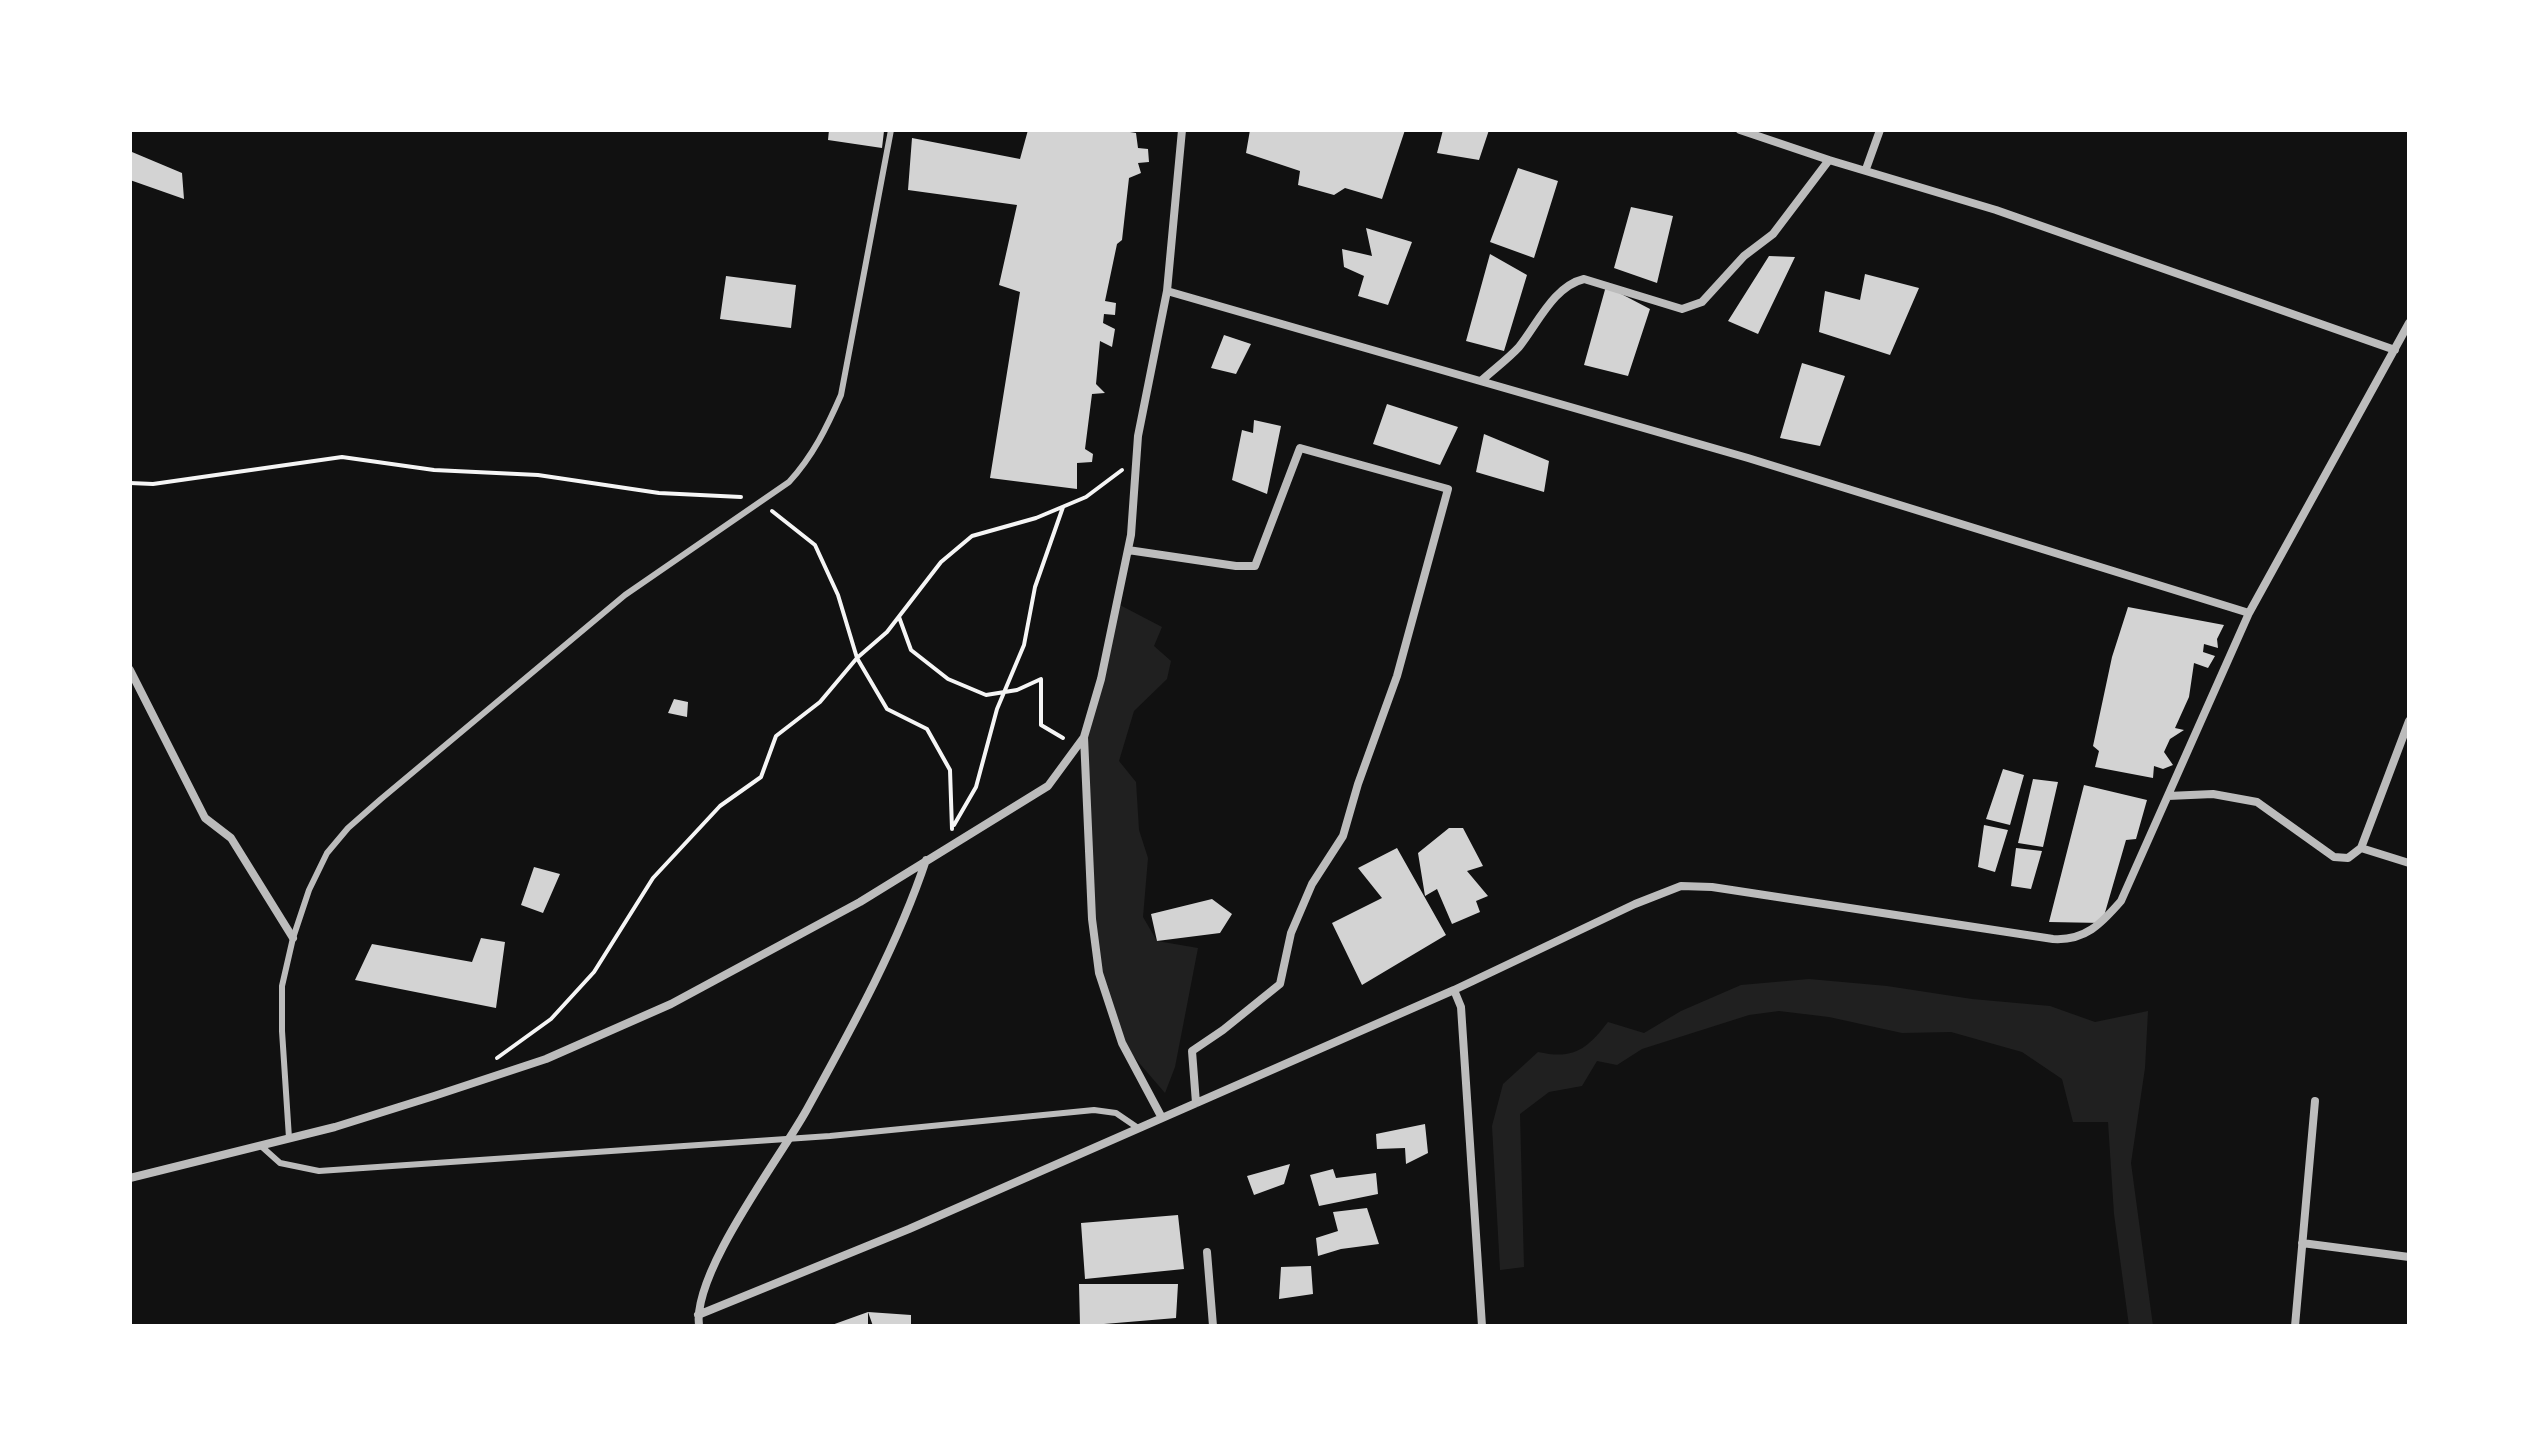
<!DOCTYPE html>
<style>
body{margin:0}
#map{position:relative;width:2539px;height:1456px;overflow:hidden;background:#111;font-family:Lato,sans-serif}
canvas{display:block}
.frame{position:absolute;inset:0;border:132px solid #fff;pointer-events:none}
</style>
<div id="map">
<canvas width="2539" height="1456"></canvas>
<div class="frame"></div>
</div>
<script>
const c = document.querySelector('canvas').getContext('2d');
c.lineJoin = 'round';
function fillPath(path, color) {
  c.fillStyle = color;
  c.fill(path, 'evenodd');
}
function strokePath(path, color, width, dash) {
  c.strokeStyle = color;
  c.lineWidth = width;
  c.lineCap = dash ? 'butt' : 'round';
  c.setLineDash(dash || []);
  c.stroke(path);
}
fillPath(new Path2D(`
 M1116,603L1162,627L1154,646L1171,661L1167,679L1134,711L1119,761L1136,782L1139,830L1148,858L1143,917L1157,941L1198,948L1175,1067L1165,1093L1122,1043L1099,973L1084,737Z
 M1809,979L1887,986L1972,999L2050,1006L2095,1022L2148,1011L2145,1068L2131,1163L2153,1326H2129L2114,1214L2108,1122H2073L2062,1079L2022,1052L1951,1032L1902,1033L1829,1017L1779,1011L1749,1015L1642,1049L1617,1065L1597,1061L1582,1086L1549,1092L1520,1114L1524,1267L1500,1270L1492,1126L1503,1084L1538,1052C1574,1060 1587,1049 1608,1022L1644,1033L1681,1011L1741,985Z`), '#202020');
fillPath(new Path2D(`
 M829,130L884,131L882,148L828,140Z
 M1028,130H1118L1136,133L1138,148L1148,149L1149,162L1138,163L1141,173L1129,178L1122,240L1117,244L1105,301L1116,303L1115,315L1104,314L1103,323L1115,329L1112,347L1100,341L1096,384L1105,393L1092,394L1085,449L1093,454L1092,462L1077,463V489L990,478L1020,292L999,285L1017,205L908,190L912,138L1020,159Z
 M1250,130H1405L1382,199L1345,188L1334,195L1298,185L1300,171L1246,153Z
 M1443,130H1489L1479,160L1437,153Z
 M132,152L182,173L184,199L130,180Z
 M1518,168L1558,181L1534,258L1490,242Z
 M1631,207L1673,216L1657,283L1614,268Z
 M1366,228L1412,242L1388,305L1358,296L1364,276L1344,267L1342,249L1372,256Z
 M1490,254L1527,275L1504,351L1466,341Z
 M1769,256L1795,257L1758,334L1728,321Z
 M1865,274L1919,288L1890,355L1819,332L1825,291L1860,300Z
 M726,276L796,285L791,328L720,319Z
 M1606,286L1650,309L1628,376L1584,365Z
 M1224,335L1251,344L1236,374L1211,368Z
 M1802,363L1845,376L1820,446L1780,438Z
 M1387,404L1458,427L1440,465L1373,444Z
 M1254,420L1281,426L1267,494L1232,480L1242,430L1253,433Z
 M1484,434L1549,461L1544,492L1476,472Z
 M2128,607L2224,625L2217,639L2218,648L2204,644L2203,652L2215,656L2208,668L2194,663L2189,697L2175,728L2184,730L2170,739L2164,752L2173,765L2163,769L2154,766L2153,778L2095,767L2099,751L2093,746L2112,657Z
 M674,699L688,702L687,717L668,713Z
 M2003,769L2024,775L2010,825L1986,819Z
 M2033,779L2058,782L2043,847L2018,843Z
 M2084,785L2147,800L2136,839L2126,840L2102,923L2049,922Z
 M1984,825L2008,830L1995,872L1978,867Z
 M1449,828H1463L1483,866L1467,871L1488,896L1476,901L1480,912L1452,924L1437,889L1425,896L1418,853Z
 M1397,848L1446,935L1362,985L1332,923L1382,898L1358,868Z
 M2016,848L2042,851L2031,889L2011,886Z
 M534,867L560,874L543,913L521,905Z
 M1212,899L1232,914L1220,933L1157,941L1151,914Z
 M481,938L505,942L496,1008L355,980L372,944L472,962Z
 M1425,1124L1428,1153L1406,1164L1405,1148L1377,1149L1376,1134Z
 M1290,1164L1284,1184L1254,1195L1247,1176Z
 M1333,1169L1336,1178L1376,1173L1378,1194L1319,1206L1310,1175Z
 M1367,1208L1379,1244L1341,1249L1318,1256L1316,1238L1338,1231L1333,1212Z
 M1178,1215L1184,1269L1085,1279L1081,1223Z
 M1311,1266L1313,1294L1279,1299L1281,1267Z
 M1079,1284H1178L1176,1318L1080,1326Z
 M868,1312V1326H829Z
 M868,1312L911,1315V1326H873Z`), '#d3d3d3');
strokePath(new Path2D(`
 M130,483L153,484L342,457L434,470L538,475L659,493L741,497
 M772,511L815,545L838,595L857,658L887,632L941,562L972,536L1036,518L1086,497L1122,470
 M899,617L911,650L948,679L986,695L1017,690L1041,679V725L1063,738
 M954,825L976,787L997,709L1024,645L1035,587L1063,507
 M497,1058L551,1019L594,972L653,878L720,806L761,777L776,736L820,702L857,658L887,709L927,729L950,770L952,829`), '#f5f5f5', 4);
strokePath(new Path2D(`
 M289,1138L282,1031V986L293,938L309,890L327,853L348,828L381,799L625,595L789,482C813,456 827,427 841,395L891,130
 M261,1146L280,1163L319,1171L830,1136L1094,1110L1116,1113L1138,1128`), '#bcbcbc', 6);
strokePath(new Path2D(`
 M1740,130L1829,160
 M1866,169L1880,130
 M1167,291L1748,458L2249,613
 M1481,381C1493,370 1508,359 1519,347C1538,323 1554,286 1584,279L1682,309L1702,302L1744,256L1773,234L1829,160L1996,210L2395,350
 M1128,550L1236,566H1255L1300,448L1448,489L1397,676L1358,784L1343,836L1312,884L1291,933L1280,984L1223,1030L1192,1051L1196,1103
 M130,670L205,818L231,838L293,938
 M2168,796L2213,794L2257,802L2334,857L2348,858L2361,848
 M2361,848L2409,721
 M2361,848L2409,863
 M1454,990L1635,904L1681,886L1712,887L2053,939C2085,941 2101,924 2121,901L2249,613L2409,323
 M1162,1118L1122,1043L1099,973L1092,919L1084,737L1101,679L1131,535L1138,436L1167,291L1182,130
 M130,1178L335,1127L434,1096L546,1059L671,1004L860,902L1048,786L1084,737
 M2302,1243L2409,1257
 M1207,1252L1213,1326
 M698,1315L909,1229L1454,990L1461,1007L1482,1326
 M699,1326C692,1273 778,1161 806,1111C850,1031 897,947 926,860
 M2295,1326L2315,1101`), '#bcbcbc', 8);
</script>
